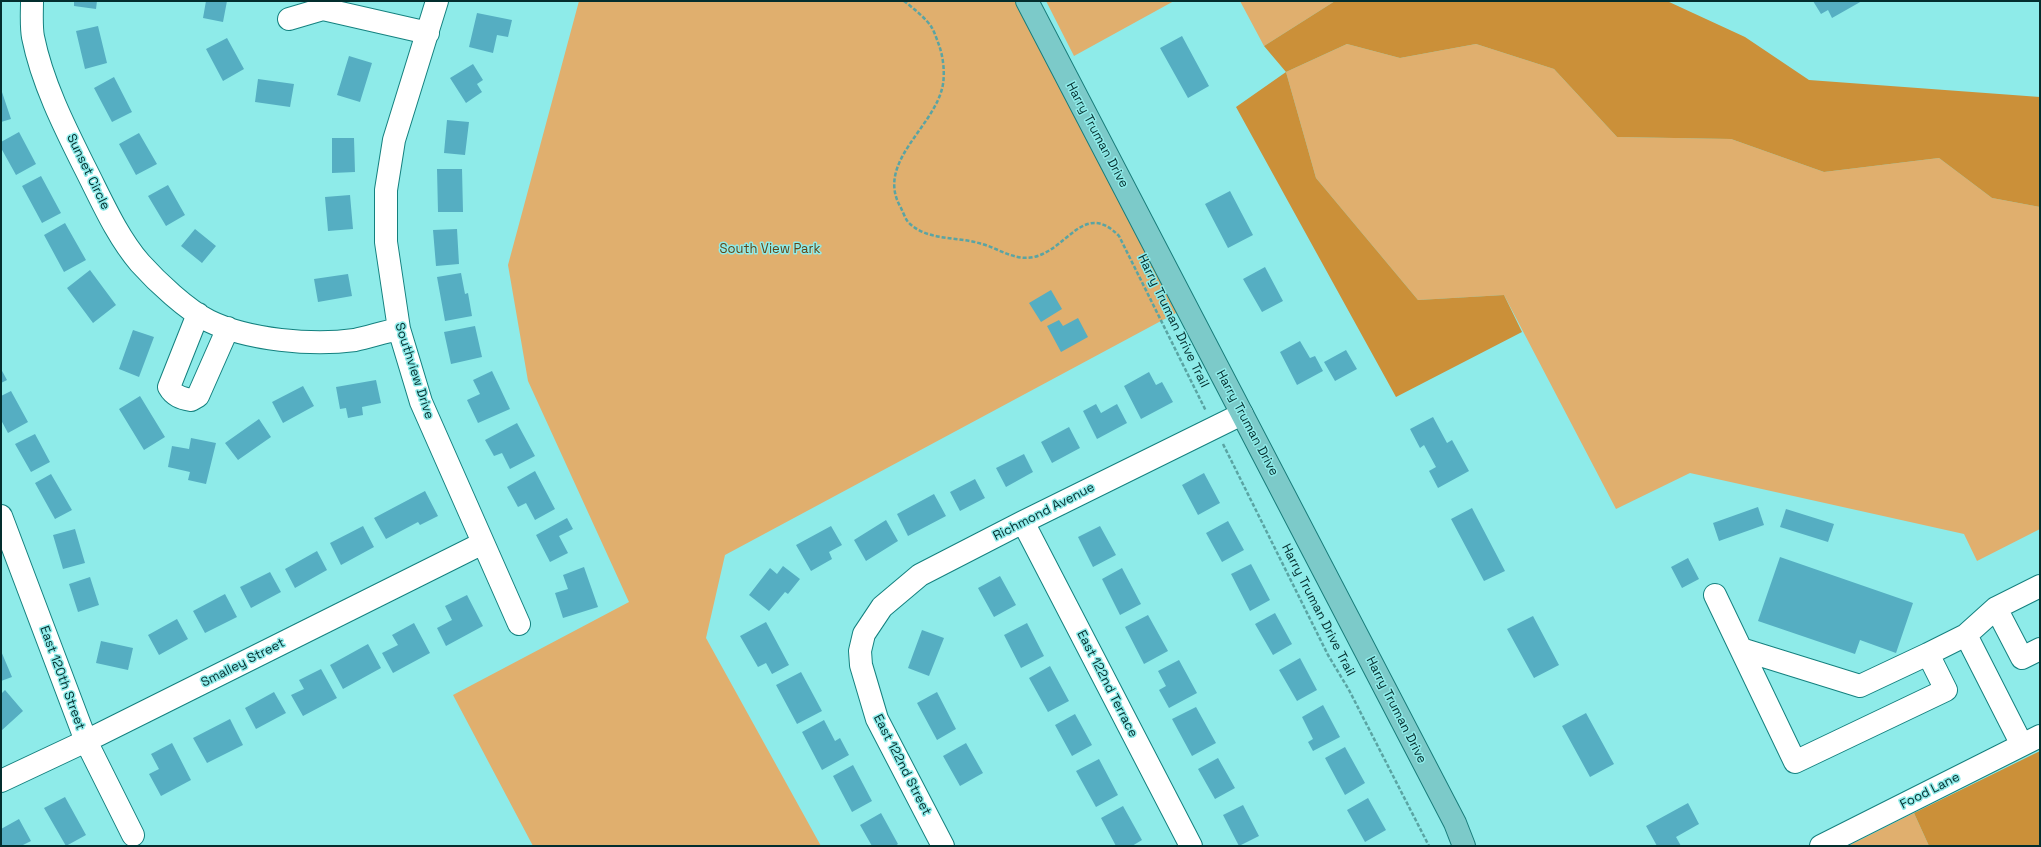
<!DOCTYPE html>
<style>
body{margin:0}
#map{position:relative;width:2041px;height:847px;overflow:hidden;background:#8eebe9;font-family:"Space Grotesk",sans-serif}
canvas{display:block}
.frame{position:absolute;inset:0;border:2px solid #032e2e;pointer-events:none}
</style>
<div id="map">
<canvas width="2041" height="847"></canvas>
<div class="frame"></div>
</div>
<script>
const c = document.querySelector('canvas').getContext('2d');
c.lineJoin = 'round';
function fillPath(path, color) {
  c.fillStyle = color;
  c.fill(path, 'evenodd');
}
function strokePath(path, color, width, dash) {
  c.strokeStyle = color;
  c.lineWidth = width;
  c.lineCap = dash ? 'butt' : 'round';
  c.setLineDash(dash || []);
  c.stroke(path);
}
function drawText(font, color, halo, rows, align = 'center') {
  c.font = font + ' "Space Grotesk",sans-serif';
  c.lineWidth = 3;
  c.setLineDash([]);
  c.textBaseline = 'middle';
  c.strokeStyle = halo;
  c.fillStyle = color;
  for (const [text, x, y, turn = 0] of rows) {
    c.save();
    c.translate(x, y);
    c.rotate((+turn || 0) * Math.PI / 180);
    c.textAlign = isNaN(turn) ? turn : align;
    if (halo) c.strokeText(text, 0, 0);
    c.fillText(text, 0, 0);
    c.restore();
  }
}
fillPath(new Path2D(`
 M579,1H1027L1187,307L725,555L706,638L821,846H533L453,695L629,602L528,381L508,265Z
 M1046,1H1174L1074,56Z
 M1240,1H1335L1264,46Z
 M1347,44L1400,58L1476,44L1554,69L1617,137L1731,139L1824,172L1939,158L1992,198L2040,207V529L1977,561L1964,534L1690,473L1616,509L1504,295L1418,300L1316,178L1286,72Z
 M1914,813L1929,846H1848Z`), '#e0af6e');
fillPath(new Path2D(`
 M1335,1H1667L1745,37L1809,80L2040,97V207L1992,198L1939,158L1824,172L1731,139L1617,137L1554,69L1476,44L1400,58L1347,44L1286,72L1316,178L1418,300L1504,295L1522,332L1396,397L1236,107L1286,72L1264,46Z
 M2040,751V846H1929L1914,813Z`), '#cb9039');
fillPath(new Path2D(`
 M74,1H97L96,9L74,6Z
 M206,1H227L223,22L203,18Z
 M1813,1H1862L1832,18L1828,10L1821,14Z
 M477,13L512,20L508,37L497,35L493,53L469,47Z
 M98,26L107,63L85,69L76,31Z
 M1182,36L1209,86L1188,98L1160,48Z
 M227,38L244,69L223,81L206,49Z
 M349,56L372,63L360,102L337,95Z
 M473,64L483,80L477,84L482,92L466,103L450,78Z
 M114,77L132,112L112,122L94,88Z
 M258,79L294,84L290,107L255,102Z
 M1,89L11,119L1,122Z
 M447,120L469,122L465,155L444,153Z
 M19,132L36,164L16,175L1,148V142Z
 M139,133L157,164L136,175L119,144Z
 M332,138H354L355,172L332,173Z
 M437,169H462L463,212H438Z
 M41,176L61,213L42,223L22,186Z
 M168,185L185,215L166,226L148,196Z
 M1230,191L1253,235L1228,248L1205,204Z
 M350,195L353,229L328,231L325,197Z
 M65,223L86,260L64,272L44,235Z
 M195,229L216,246L202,263L181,246Z
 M457,229L459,264L436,266L433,230Z
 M1265,267L1283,301L1262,312L1243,279Z
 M90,270L116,305L93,323L67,288Z
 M461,273L465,294L468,293L472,316L445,321L437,277Z
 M348,274L352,296L318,302L314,279Z
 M1051,290L1062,309L1041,322L1029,303Z
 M1078,318L1088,337L1061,352L1047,326L1059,320L1063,326Z
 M475,326L482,357L451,364L444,332Z
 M133,330L154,337L139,377L119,369Z
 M1300,341L1310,358L1315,356L1323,371L1297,385L1280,352Z
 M1346,350L1357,369L1335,381L1324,362Z
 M1,369L7,380L1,383Z
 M492,371L510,409L478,423L467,400L480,394L473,380Z
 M1149,372L1156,385L1162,382L1173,402L1141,419L1124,386Z
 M376,380L381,403L362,407L363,415L348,418L346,408L340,409L336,387Z
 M303,386L314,406L283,423L272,402Z
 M11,391L28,422L8,433L1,420V396Z
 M140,396L165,437L144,450L119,409Z
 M1096,404L1101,413L1117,404L1127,423L1097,439L1083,411Z
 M1433,417L1447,443L1452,440L1469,471L1438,488L1429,471L1436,467L1424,445L1420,448L1410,429Z
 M259,419L271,437L238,460L225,443Z
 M517,423L535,456L510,469L502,453L494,456L485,440Z
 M1069,427L1080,448L1052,463L1041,442Z
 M35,434L50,462L31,472L15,444Z
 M191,438L216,443L206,484L188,480L190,472L168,467L172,446L189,449Z
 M1024,454L1033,472L1006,487L996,468Z
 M535,471L555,509L535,520L526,503L518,507L507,487Z
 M1204,473L1220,503L1198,515L1182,485Z
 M51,474L72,510L55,519L35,483Z
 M975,479L985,498L960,511L950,492Z
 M425,491L438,516L420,525L418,522L386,539L374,518Z
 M934,494L946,516L908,536L897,514Z
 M1758,507L1764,525L1719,541L1713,523Z
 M1472,508L1505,571L1484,581L1451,519Z
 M1786,509L1834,524L1828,542L1780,527Z
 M567,518L573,529L559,536L568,553L550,562L536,535Z
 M886,520L898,541L866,561L854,540Z
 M1228,521L1244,550L1222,562L1206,533Z
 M363,526L374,547L341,565L330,543Z
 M831,526L842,545L829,552L832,559L811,571L796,545Z
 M1100,526L1116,555L1093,567L1078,537Z
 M75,529L85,563L63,569L53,535Z
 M317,551L327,570L295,588L285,569Z
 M1780,557L1913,603L1896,653L1860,640L1855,654L1758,621Z
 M1688,558L1699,579L1682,588L1671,567Z
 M1251,564L1270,600L1250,611L1231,574Z
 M783,566L800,579L788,594L785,592L769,611L749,595L770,568L777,574Z
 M584,567L598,607L563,618L555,593L568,589L563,575Z
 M1122,568L1141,604L1120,615L1102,579Z
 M270,572L281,592L251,608L240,587Z
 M1000,576L1016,605L994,617L978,588Z
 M90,577L99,605L78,612L69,584Z
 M225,594L237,617L205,633L193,611Z
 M467,595L483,626L446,646L437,628L452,620L445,606Z
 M1275,613L1292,644L1273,655L1255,624Z
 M1148,615L1168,651L1144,664L1125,627Z
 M1533,616L1559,665L1534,678L1507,629Z
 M177,619L188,639L159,655L148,635Z
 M766,622L789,665L772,674L766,663L758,667L740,636Z
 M414,623L430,653L393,673L382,653L398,645L392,635Z
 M1027,623L1044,656L1021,668L1004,635Z
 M922,630L944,638L929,676L908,668Z
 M101,641L133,648L128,670L96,663Z
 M368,644L381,668L343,689L330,665Z
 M1,651L12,677L1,681Z
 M1300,658L1317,690L1297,701L1279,670Z
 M1179,660L1197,693L1169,708L1159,690L1166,686L1158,671Z
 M1050,666L1069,701L1048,712L1029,678Z
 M321,669L337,698L303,716L291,695L304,689L299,680Z
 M801,672L822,711L797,724L776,685Z
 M5,690L23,711L1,731V694Z
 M274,692L286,713L256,729L245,708Z
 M937,692L956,729L937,740L917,703Z
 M1323,705L1340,737L1313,751L1308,742L1313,739L1302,717Z
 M1196,707L1216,743L1192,756L1172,719Z
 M1586,713L1614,764L1590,777L1562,726Z
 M1075,714L1092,745L1072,756L1055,725Z
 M230,719L243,745L207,763L193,738Z
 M824,720L835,741L840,738L849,755L822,770L802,732Z
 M172,743L191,780L161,796L149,774L159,769L151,754Z
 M966,743L983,773L960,786L943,756Z
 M1345,747L1365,783L1345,795L1325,758Z
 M1218,758L1235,788L1215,799L1198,769Z
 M1099,759L1118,795L1096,807L1076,771Z
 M853,765L872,801L852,812L833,776Z
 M65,797L86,835L66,846L44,808Z
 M1368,798L1386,830L1365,842L1347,810Z
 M1688,803L1699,824L1676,837L1681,846H1657L1646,826Z
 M1243,805L1259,836L1239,846L1223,815Z
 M1123,806L1142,840L1132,846H1116L1101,818Z
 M881,813L898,844L895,846H872L860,825Z
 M19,819L31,841L21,846H1V829Z`), '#55aec2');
const minor = new Path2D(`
 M32,1C32,13 31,26 33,37C42,82 64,126 84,166C101,199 116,235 140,263C157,282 187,310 209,321C248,340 312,346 355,340C369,337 384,332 399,329
 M437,1L394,140L386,190V242L399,329L421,402L519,624
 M289,19L323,9L428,33
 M198,314L169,387C174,396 181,398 191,400L198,396L228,328
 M1,516L86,741L133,835
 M1023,522L1191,846
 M1715,595L1795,762L1946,690L1928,654L1966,635L1996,608L2040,586
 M1996,608L2022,658L2040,649
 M1966,635L2022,745
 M1741,649L1860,686L1928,654
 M1,781L86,741L483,543
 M943,846L877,719L861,665L860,651L864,634L882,607L920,575L1023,522L1242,414
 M1821,846L2040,736`);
const major = new Path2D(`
 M1027,1L1455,823L1464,846`);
strokePath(minor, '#14817f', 24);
strokePath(major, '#197d7b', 24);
strokePath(new Path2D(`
 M904,1C913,8 927,19 932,28C935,33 937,40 939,45C943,56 945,72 943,84C936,127 874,162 901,208C903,212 905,218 908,222C928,242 958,236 982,244C1000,249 1014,261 1034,257C1068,249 1084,200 1119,236L1206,411
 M1223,444L1328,655L1349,690L1429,846`), '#5aa4a3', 2.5, [4, 2]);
strokePath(minor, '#fff', 22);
strokePath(major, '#7ccac9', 22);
drawText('13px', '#032e2e', '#8eebe9', [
 ["Harry Truman Drive",1097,135,62],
 ["Sunset Circle",88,172,64],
 ["Harry Truman Drive Trail",1173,321,64],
 ["Southview Drive",414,371,72],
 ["Harry Truman Drive",1247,423,62],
 ["Richmond Avenue",1044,512,-27],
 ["Harry Truman Drive Trail",1318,610,63],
 ["Smalley Street",243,663,-27],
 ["East 120th Street",62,678,70],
 ["East 122nd Terrace",1107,684,63],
 ["Harry Truman Drive",1396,710,63],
 ["East 122nd Street",902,765,63],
 ["Food Lane",1930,791,-27]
]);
drawText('13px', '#634516', '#8eebe9', [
 ["South View Park",770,249]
]);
</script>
